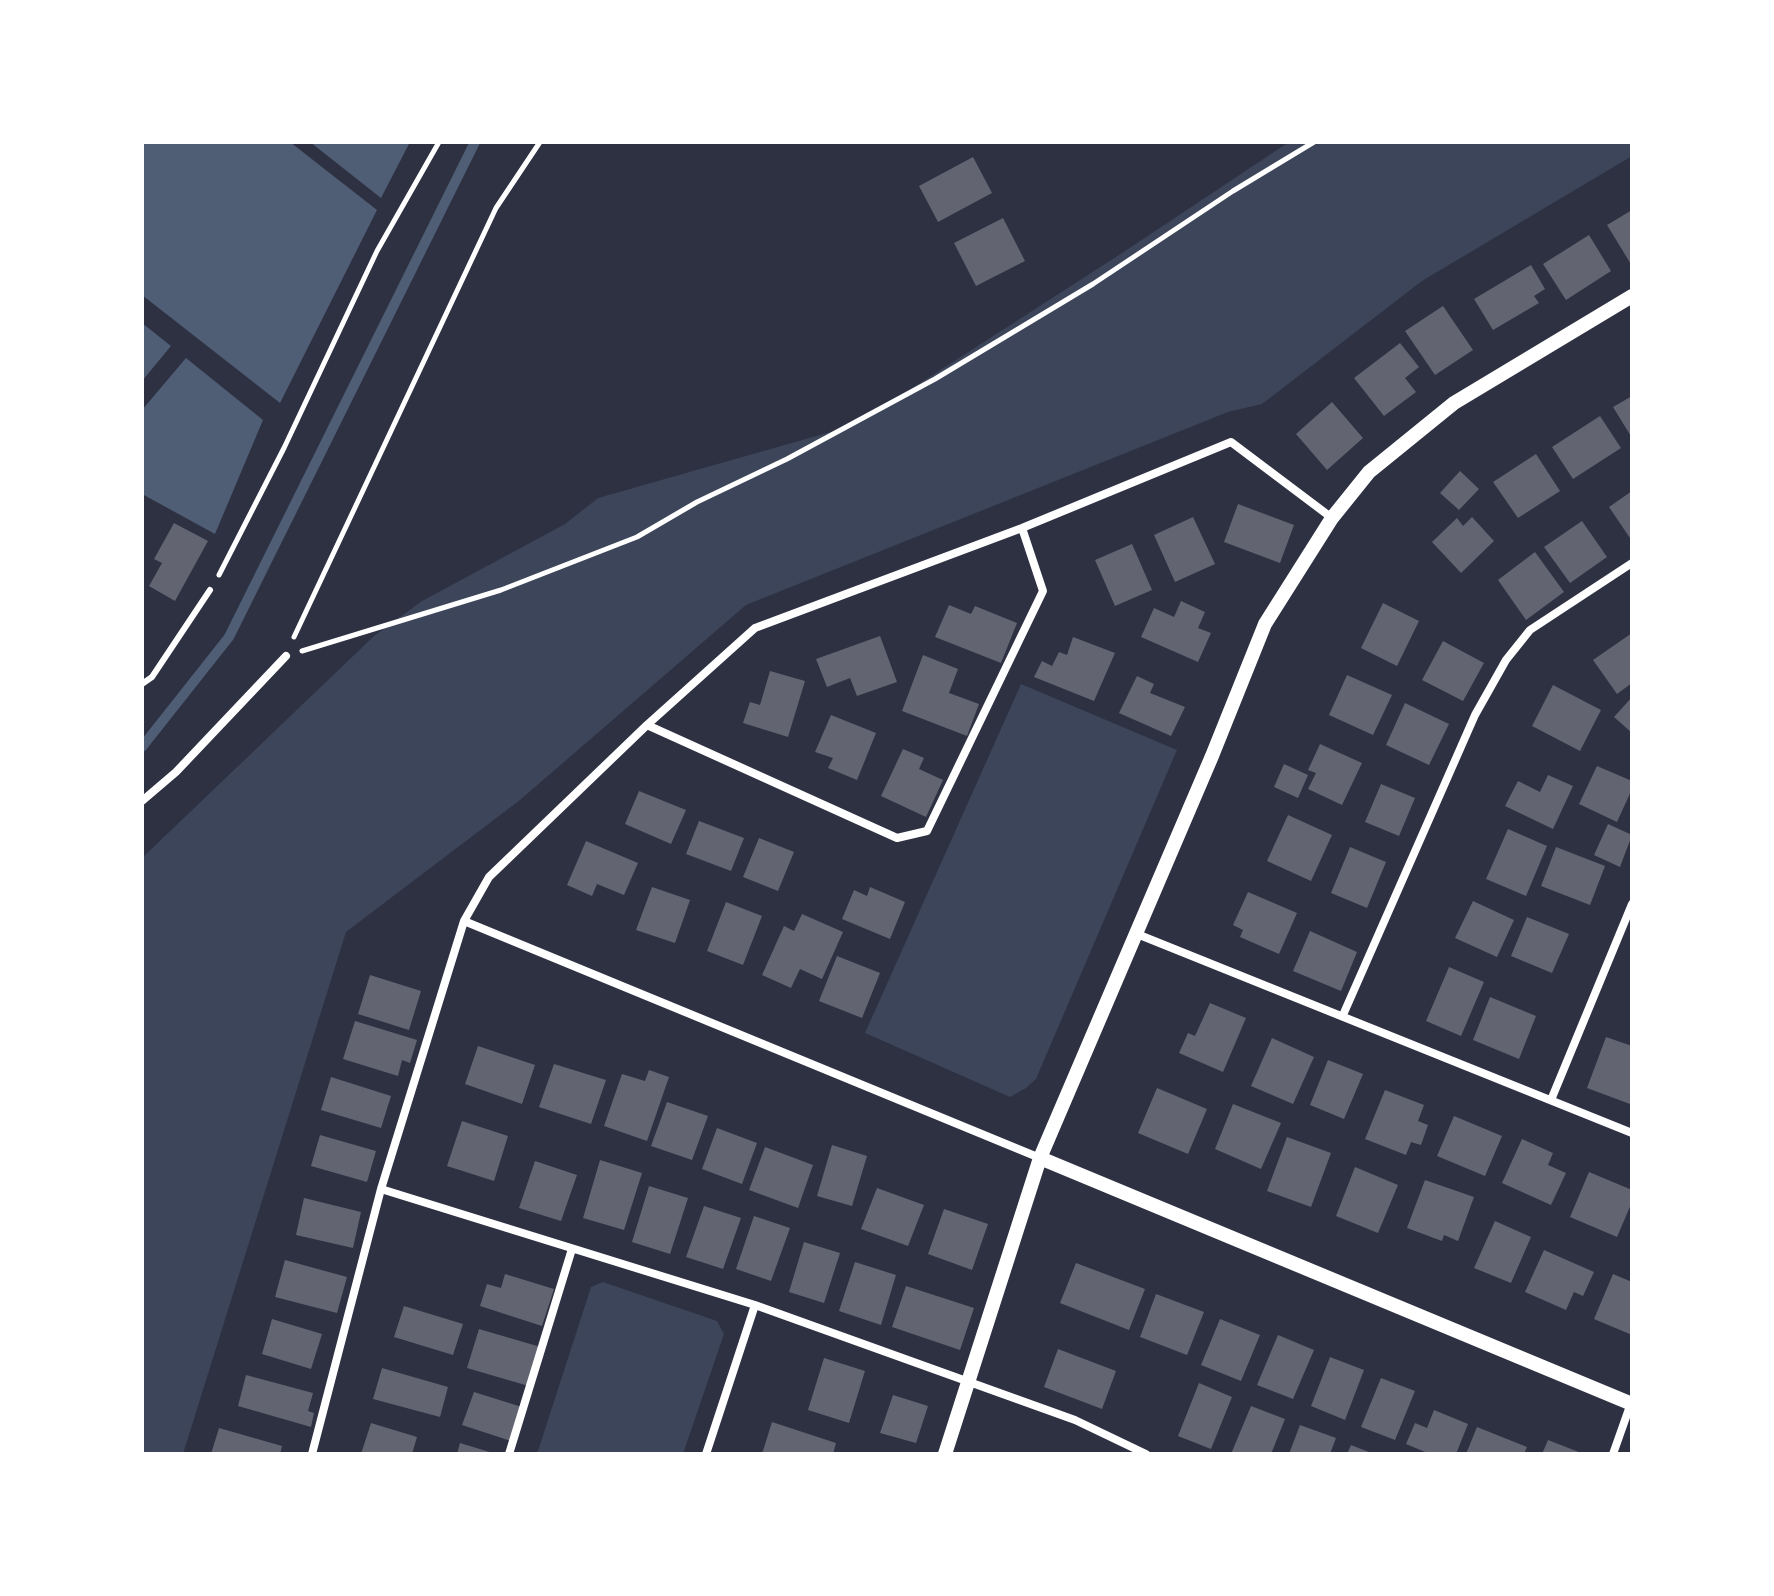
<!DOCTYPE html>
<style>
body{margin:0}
#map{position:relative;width:1774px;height:1596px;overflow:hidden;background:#2d3142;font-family:Signika,sans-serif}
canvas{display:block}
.frame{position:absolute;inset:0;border:144px solid #fff;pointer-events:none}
</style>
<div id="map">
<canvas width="1774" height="1596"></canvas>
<div class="frame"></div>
</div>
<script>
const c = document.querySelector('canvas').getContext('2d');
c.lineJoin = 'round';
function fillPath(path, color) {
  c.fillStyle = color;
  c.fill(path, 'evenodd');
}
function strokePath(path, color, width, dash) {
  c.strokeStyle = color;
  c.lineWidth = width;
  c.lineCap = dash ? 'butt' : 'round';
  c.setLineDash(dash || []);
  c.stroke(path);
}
fillPath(new Path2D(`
 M1289,142H1632V156L1422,281L1262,404L1228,412L746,605L520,800L346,932L183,1454H142V858L374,636L422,601L565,524L598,498L855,425L1122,253Z
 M1021,684L1177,750L1036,1079L1026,1088L1010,1097L865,1033Z
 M603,1282L717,1321L724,1334L683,1454H537L591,1287Z`), '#3c4559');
fillPath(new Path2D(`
 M142,142H290L377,210L280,403L142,295Z
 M310,142H410L381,198Z
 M142,323L171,346L142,381Z
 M186,358L263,420L215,534L142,494V410Z`), '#4f5d75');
strokePath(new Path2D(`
 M142,747L229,637L475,142`), '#4f5d75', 10);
fillPath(new Path2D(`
 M973,157L992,193L938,222L919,186Z
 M1632,210V266L1607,225Z
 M1003,218L1025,261L976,286L954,243Z
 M1589,235L1611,271L1566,300L1543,264Z
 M1531,265L1545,289L1534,296L1539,303L1493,330L1474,299Z
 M1443,306L1473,350L1435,375L1405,331Z
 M1400,343L1419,367L1405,378L1416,392L1384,416L1354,378Z
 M1632,396V438L1613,407Z
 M1332,402L1363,438L1327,470L1296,434Z
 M1600,416L1621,448L1573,479L1552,447Z
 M1536,454L1560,491L1518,518L1493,482Z
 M1460,471L1479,489L1459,510L1440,493Z
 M1632,491V541L1609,507Z
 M1238,504L1294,525L1280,563L1224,542Z
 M1193,517L1215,564L1175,582L1154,535Z
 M1472,517L1494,541L1461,573L1432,542L1457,518L1463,526Z
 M1582,521L1607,557L1570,583L1544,547Z
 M174,523L208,541L175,601L149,586L162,563L154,559Z
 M1132,544L1152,590L1115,606L1095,560Z
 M1535,552L1564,592L1526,620L1498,580Z
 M1181,601L1205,612L1198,628L1211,633L1198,662L1141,637L1154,608L1174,617Z
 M1383,603L1419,621L1397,666L1361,648Z
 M949,605L971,614L975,606L1017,623L1001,663L935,637Z
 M1632,633V683L1617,694L1593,660Z
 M880,636L897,682L857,696L850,678L827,687L816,659Z
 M1073,637L1115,653L1094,701L1034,677L1042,661L1052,666L1059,652L1067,655Z
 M1443,641L1484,663L1463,701L1422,680Z
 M923,655L958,669L949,693L979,704L967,736L902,711Z
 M770,671L805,681L788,737L743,723L750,702L760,705Z
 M1347,675L1392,695L1373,735L1329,715Z
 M1137,676L1154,684L1150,693L1185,707L1171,736L1119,713Z
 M1553,685L1601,710L1580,751L1532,726Z
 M1632,697V733L1614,717Z
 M1405,703L1449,724L1429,765L1386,745Z
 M831,715L876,733L857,780L828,768L833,758L815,752Z
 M1320,744L1362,763L1342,805L1308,789L1316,773L1308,770Z
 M903,749L924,758L919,769L943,780L926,817L881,796Z
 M1284,764L1308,775L1298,798L1274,787Z
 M1597,766L1632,781V789L1617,822L1579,804Z
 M1548,775L1573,786L1553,829L1505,806L1518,781L1540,792Z
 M1381,784L1415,798L1399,836L1365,822Z
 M639,791L686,810L671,844L625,824Z
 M1288,815L1332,835L1311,881L1267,861Z
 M699,821L744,838L731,871L686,854Z
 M1608,824L1632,835L1620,867L1594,855Z
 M1508,829L1547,846L1526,896L1486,879Z
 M759,838L794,852L778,891L743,877Z
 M586,841L638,863L624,895L597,884L592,896L567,885Z
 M1350,847L1386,862L1367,908L1331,893Z
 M1556,847L1605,866L1590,905L1541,886Z
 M652,887L690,900L675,943L636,930Z
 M870,887L905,902L890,939L842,919L854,890L867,896Z
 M1248,892L1297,913L1279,954L1240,937L1243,930L1233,925Z
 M1473,901L1514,920L1497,957L1455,938Z
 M726,902L762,916L743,965L707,951Z
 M802,914L843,932L822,979L800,969L791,988L762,975L784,926L794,931Z
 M1527,917L1569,934L1552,973L1511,956Z
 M1310,931L1357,952L1341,991L1293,971Z
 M837,956L880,973L862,1018L819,1001Z
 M1449,967L1484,982L1461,1036L1426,1021Z
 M370,975L421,991L409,1030L358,1014Z
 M1490,997L1536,1016L1519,1059L1473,1040Z
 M1210,1003L1246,1018L1223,1072L1179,1053L1188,1033L1195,1036Z
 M355,1021L417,1040L410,1063L402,1060L398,1076L343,1059Z
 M1606,1037L1632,1046V1098L1630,1104L1587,1088Z
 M1272,1038L1314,1057L1293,1104L1251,1086Z
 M478,1046L535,1065L522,1104L465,1084Z
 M1328,1060L1363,1074L1344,1119L1310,1105Z
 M554,1064L606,1080L591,1124L539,1107Z
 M649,1070L669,1077L647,1141L604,1126L622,1074L645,1081Z
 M331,1077L391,1096L381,1128L321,1110Z
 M1157,1088L1207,1109L1188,1154L1138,1133Z
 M1385,1090L1424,1105L1418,1121L1428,1125L1421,1145L1411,1142L1406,1155L1365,1139Z
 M667,1102L708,1116L692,1160L651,1146Z
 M1233,1104L1281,1123L1261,1169L1215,1149Z
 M1454,1116L1502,1136L1485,1176L1437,1156Z
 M462,1121L508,1136L494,1181L447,1166Z
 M717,1128L757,1143L742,1184L702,1169Z
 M320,1135L376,1151L367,1182L311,1166Z
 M1287,1137L1331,1153L1311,1207L1267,1191Z
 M1522,1139L1553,1153L1548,1165L1566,1173L1551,1205L1502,1183Z
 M832,1145L867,1156L852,1206L817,1196Z
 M765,1147L813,1165L798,1208L749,1190Z
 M600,1160L642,1173L624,1230L583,1218Z
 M535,1161L577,1175L561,1221L519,1208Z
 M1355,1167L1398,1185L1378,1233L1336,1216Z
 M1589,1172L1632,1190V1202L1617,1237L1570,1217Z
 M1425,1180L1474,1197L1458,1241L1444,1235L1442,1241L1407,1228Z
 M649,1186L688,1198L670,1254L632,1242Z
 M877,1188L924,1205L908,1246L861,1229Z
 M304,1198L361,1212L353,1248L296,1235Z
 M704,1206L741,1218L723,1269L686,1257Z
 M944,1209L988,1224L972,1270L928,1254Z
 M754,1216L790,1228L771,1281L736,1269Z
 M1495,1221L1531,1237L1511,1283L1474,1268Z
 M804,1242L840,1253L824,1303L789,1292Z
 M1544,1250L1594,1272L1583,1296L1574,1292L1566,1310L1525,1292Z
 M285,1260L347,1277L337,1313L275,1297Z
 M855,1262L896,1275L881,1325L839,1311Z
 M1076,1263L1145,1289L1129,1330L1060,1303Z
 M505,1274L554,1289L542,1326L480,1306L487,1284L501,1288Z
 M1613,1274L1632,1282V1335L1594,1319Z
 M906,1286L974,1308L960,1350L892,1327Z
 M1156,1294L1204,1312L1187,1355L1140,1337Z
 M404,1306L463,1324L453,1355L394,1337Z
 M272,1319L322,1334L311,1369L262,1354Z
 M1220,1319L1260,1335L1241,1381L1201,1365Z
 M479,1329L544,1348L532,1387L467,1368Z
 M1278,1335L1314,1350L1293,1399L1257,1385Z
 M1058,1349L1116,1371L1102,1409L1044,1387Z
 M1330,1357L1364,1370L1345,1420L1311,1406Z
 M824,1358L865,1371L849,1423L808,1410Z
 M382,1368L448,1387L440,1417L373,1399Z
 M246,1375L313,1393L308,1411L314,1413L311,1427L238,1406Z
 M1381,1378L1415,1391L1395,1440L1361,1427Z
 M1199,1383L1232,1397L1211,1449L1178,1436Z
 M474,1392L525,1408L514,1442L462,1425Z
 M893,1395L928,1406L916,1443L880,1433Z
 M1251,1406L1285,1419L1271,1454H1231Z
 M1434,1410L1468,1424L1456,1454H1430L1406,1444L1415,1423L1427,1428Z
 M772,1422L836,1443L833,1454H762Z
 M371,1423L417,1437L412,1454H361Z
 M1300,1425L1336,1438L1330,1454H1289Z
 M1477,1427L1527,1447L1524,1454H1466Z
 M219,1428L282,1446L280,1454H211Z
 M1548,1440L1584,1454H1542Z
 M460,1443L493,1453V1454H457Z
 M1351,1445L1374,1454H1347Z`), '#626471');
strokePath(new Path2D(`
 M219,575L284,448L377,251L439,142
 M294,637L496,208L540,142
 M302,651L501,590L637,537L697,502L787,459L935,379L1093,284L1233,191L1314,142`), '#fff', 5);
strokePath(new Path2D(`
 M142,684L152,677L210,590`), '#fff', 6);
strokePath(new Path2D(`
 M647,725L897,838L927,831L1043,591L1022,528
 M142,801L176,772L286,656
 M464,921L1040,1158
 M1137,934L1632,1133
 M1343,1015L1475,715L1506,660L1530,630L1632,563
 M1551,1100L1632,904
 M381,1189L755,1305L1075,1420L1146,1454
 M312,1454L381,1189L464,921L489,877L647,725L755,628L1022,528L1231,442L1332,518
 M509,1454L572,1249
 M706,1454L755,1305
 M1613,1454L1631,1403`), '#fff', 8);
strokePath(new Path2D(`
 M1040,1158L1632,1404
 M945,1454L1040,1158L1212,756L1265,624L1332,518L1369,472L1454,403L1632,296`), '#fff', 14);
</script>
